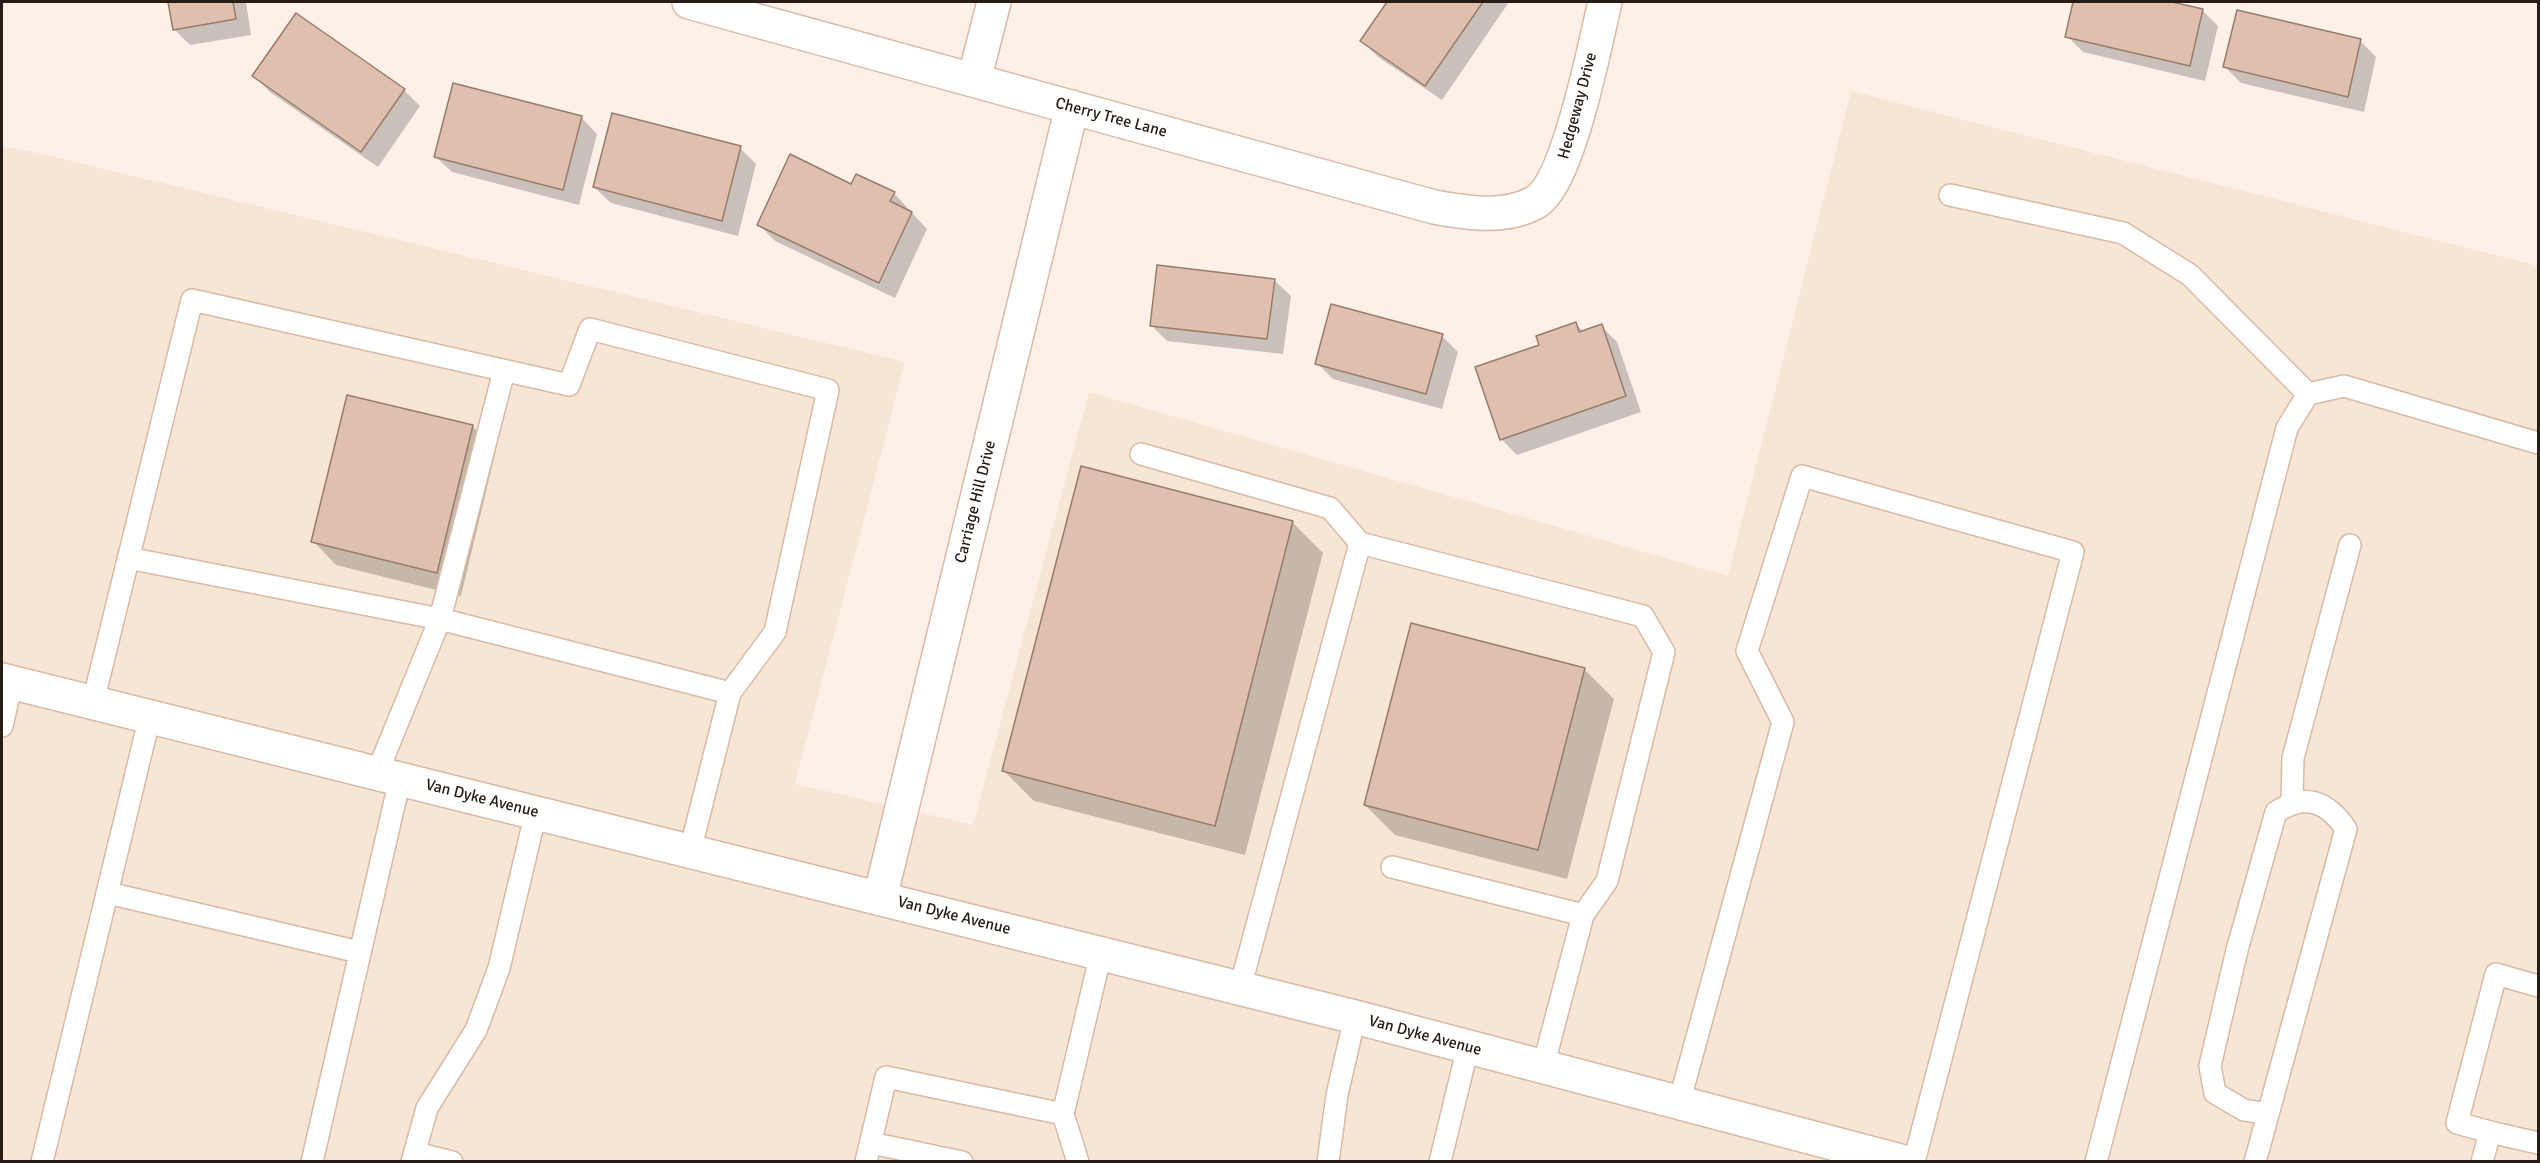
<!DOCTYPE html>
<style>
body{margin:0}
#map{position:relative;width:2540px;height:1163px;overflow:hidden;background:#fdf0e9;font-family:Signika,sans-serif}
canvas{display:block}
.frame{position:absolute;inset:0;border:3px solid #271c16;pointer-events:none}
</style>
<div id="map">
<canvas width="2540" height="1163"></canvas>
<div class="frame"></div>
</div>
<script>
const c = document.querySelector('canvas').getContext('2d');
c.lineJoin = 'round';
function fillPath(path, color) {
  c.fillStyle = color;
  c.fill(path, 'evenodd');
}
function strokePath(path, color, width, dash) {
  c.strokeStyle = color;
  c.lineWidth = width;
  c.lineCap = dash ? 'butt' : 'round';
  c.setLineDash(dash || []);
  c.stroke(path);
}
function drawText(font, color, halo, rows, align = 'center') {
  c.font = font + ' Signika,sans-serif';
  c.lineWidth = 6;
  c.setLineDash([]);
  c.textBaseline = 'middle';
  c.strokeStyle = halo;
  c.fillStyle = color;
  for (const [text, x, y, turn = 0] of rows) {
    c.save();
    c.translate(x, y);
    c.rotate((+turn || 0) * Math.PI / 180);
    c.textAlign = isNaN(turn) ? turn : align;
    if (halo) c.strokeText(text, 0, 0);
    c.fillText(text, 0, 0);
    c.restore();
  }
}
fillPath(new Path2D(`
 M1851,91L2538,266V1161L2,1162V147L34,152L905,362L795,784L973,825L1089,392L1728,576Z`), '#f7e6d4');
fillPath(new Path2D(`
 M170,2H246L251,35L190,45L174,29Z
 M1389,2H1509L1442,100L1378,57L1362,41Z
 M2075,2H2166L2202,10L2218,26L2205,81L2083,52L2067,36Z
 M296,15L404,90L420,106L378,167L270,92L254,76Z
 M2360,41L2376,57L2364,112L2241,83L2225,67Z
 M581,117L597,134L579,205L452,172L435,156Z
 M740,148L756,164L738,236L611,203L594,187Z
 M852,186L894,193L927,229L895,298L775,241L759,225Z
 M1274,280L1291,296L1283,354L1167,341L1151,325Z
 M1576,324L1584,332L1601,326L1617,342L1641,412L1517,455L1501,439Z
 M1442,336L1458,352L1442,409L1333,379L1317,363Z
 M348,396L473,427L496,450L461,596L336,565L313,541Z
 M1082,468L1293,523L1323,553L1245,855L1034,801L1004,771Z
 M1584,669L1614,699L1567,879L1395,835L1365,805Z`), '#0003');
const building = new Path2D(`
 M168,2H233L236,19L173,30Z
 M1387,2H1483L1425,86L1360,41Z
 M2073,2H2172L2203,9L2190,66L2065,37Z
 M2237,10L2361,39L2348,97L2223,67Z
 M296,13L405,89L361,152L252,76Z
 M453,83L582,116L563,190L434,157Z
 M612,113L741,146L722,221L593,187Z
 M790,154L851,184L856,174L895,192L890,201L912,212L879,283L757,225Z
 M1157,265L1275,279L1267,339L1150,326Z
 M1331,304L1443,334L1426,394L1315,364Z
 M1576,322L1579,332L1602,324L1626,396L1500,440L1475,367L1539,345L1536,336Z
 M347,395L473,425L437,573L311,542Z
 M1081,466L1293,521L1215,826L1002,771Z
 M1411,623L1585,668L1538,850L1364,805Z`);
fillPath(building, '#dfc0ae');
strokePath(building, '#987b6b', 1.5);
const lane = new Path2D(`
 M1950,195L2123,233L2190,275L2308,394
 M1141,454L1330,508L1360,543
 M128,558L440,619L504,371
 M93,702L192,300L569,385L590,329L828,390L775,632L730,693
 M2,726L12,682
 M377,773L440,619L730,693L690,851
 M2292,802L2293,758L2350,545
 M1392,867L1583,915
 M108,893L359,952
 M1240,988L1360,543L1643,616L1664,652L1607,881L1583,915L1543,1067
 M1679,1103L1783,722L1747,651L1802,476L2073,552L1914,1162
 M2490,1132L2457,1123L2496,974L2538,986
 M871,1143L962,1162
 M415,1153L452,1162
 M42,1162L150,716
 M312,1162L400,779
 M412,1162L427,1108L476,1030L499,968L536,812
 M866,1162L886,1077L1063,1114
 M1078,1162L1063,1114L1101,953
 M1328,1162L1337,1095L1355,1017
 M1440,1162L1468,1047
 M2096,1162L2287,428L2308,394L2344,386L2538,443
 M2255,1162L2346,829C2327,801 2305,793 2276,812L2237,950L2210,1066L2215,1093L2244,1110L2268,1114
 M2482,1162L2490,1132L2538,1143`);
const street = new Path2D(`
 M689,2L1434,207C1466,213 1504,219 1534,203C1569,185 1595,43 1605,2
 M974,80L994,2
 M880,898L1072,107`);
const secondary = new Path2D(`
 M2,680L1355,1017L1904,1162`);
strokePath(lane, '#d8baa7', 24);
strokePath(street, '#d8baa7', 36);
strokePath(secondary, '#d8baa7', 36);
strokePath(lane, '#fff', 21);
strokePath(street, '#fff', 33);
strokePath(secondary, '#fff', 33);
drawText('16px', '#271c16', '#fff', [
 ["Hedgeway Drive",1578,106,-75],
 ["Cherry Tree Lane",1111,118,15],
 ["Carriage Hill Drive",976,502,-76],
 ["Van Dyke Avenue",482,799,14],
 ["Van Dyke Avenue",954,916,14],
 ["Van Dyke Avenue",1425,1036,15]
]);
</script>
